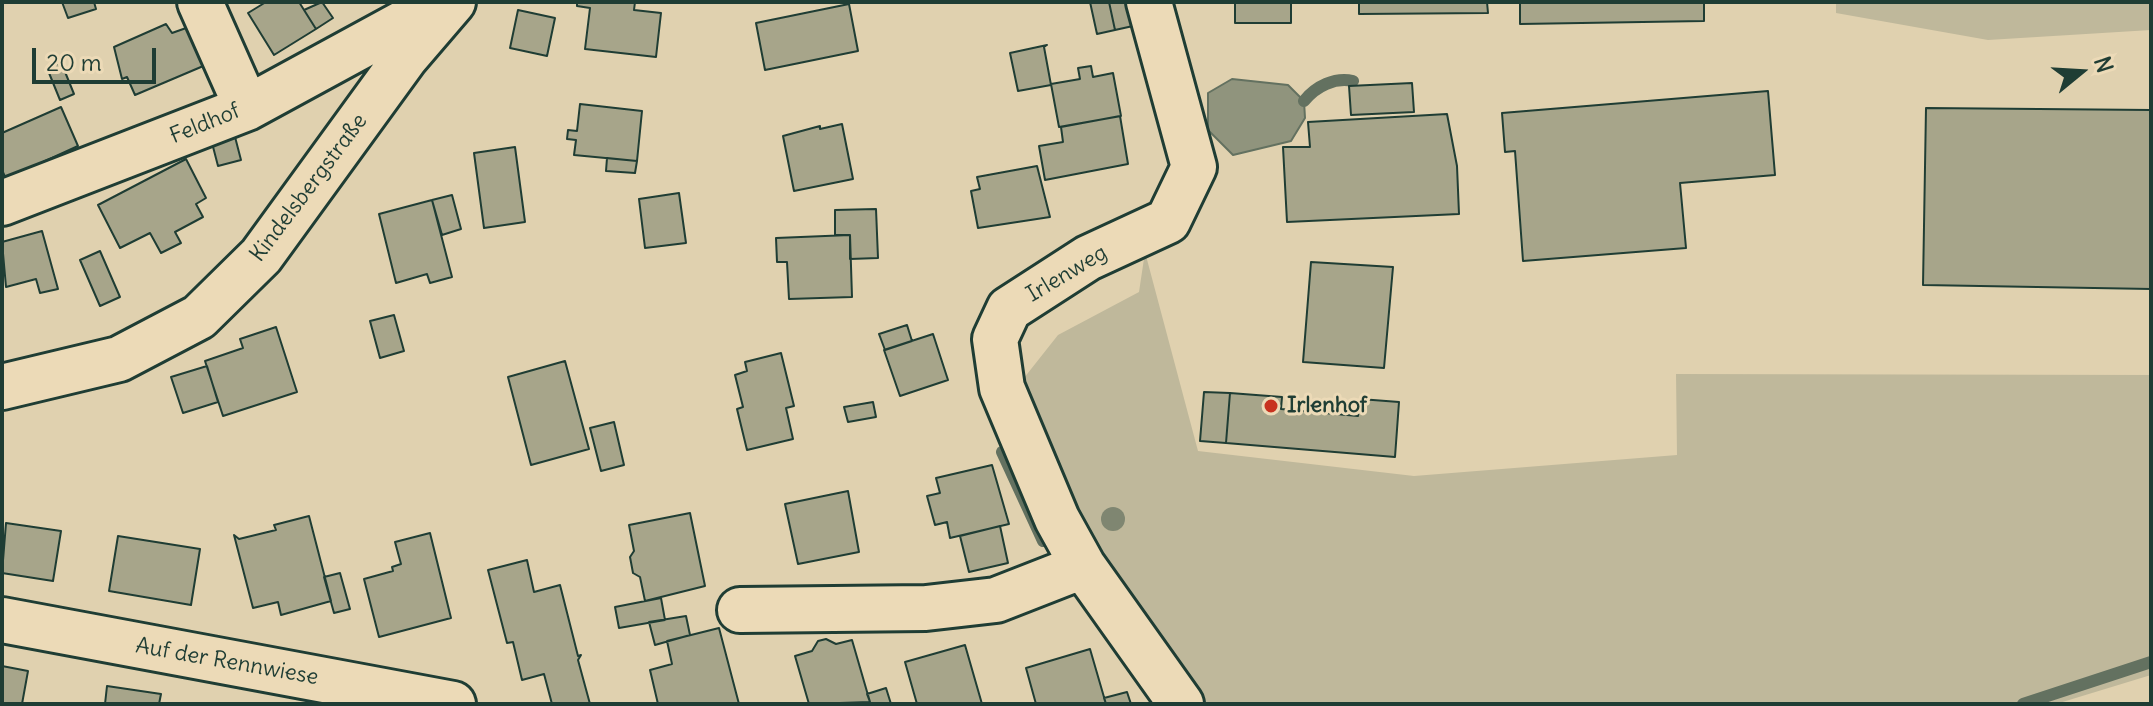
<!DOCTYPE html>
<meta charset="utf-8">
<style>
body{margin:0}
#map{position:relative;width:2153px;height:706px;overflow:hidden;background:#e0d1af;font-family:Delius,sans-serif}
canvas{display:block}
.frame{position:absolute;inset:0;border:4px solid #1f3d34;pointer-events:none}
.north{position:absolute;left:2041px;top:32px;width:80px;height:80px;-webkit-text-stroke:6px #ecdab7;paint-order:stroke;rotate:72deg;font-size:22px;font-weight:700;line-height:32px;text-align:center;color:#1f3d34}
.north::after{content:'';display:block;margin:auto;width:28px;height:36px;background:#1f3d34;clip-path:polygon(50% 0,100% 100%,50% 72%,0 100%)}
.scale{position:absolute;left:32px;top:48px;width:124px;height:36px;box-sizing:border-box;border:4px solid #1f3d34;border-top:0;padding-left:10px;font-size:24px;line-height:28px;white-space:nowrap;color:#1f3d34;-webkit-text-stroke:6px #ecdab7;paint-order:stroke}
</style>
<div id="map">
<canvas width="2153" height="706"></canvas>
<div class="frame"></div>
<div class="north">N</div>
<div class="scale">20 m</div>
</div>
<script>
const c = document.querySelector('canvas').getContext('2d');
c.lineJoin = 'round';
function fillPath(path, color) {
  c.fillStyle = color;
  c.fill(path, 'evenodd');
}
function strokePath(path, color, width, dash) {
  c.strokeStyle = color;
  c.lineWidth = width;
  c.lineCap = dash ? 'butt' : 'round';
  c.setLineDash(dash || []);
  c.stroke(path);
}
function drawText(font, color, halo, rows, align = 'center') {
  c.font = font + ' Delius,sans-serif';
  c.lineWidth = 6;
  c.setLineDash([]);
  c.textBaseline = 'middle';
  c.strokeStyle = halo;
  c.fillStyle = color;
  for (const [text, x, y, turn = 0] of rows) {
    c.save();
    c.translate(x, y);
    c.rotate((+turn || 0) * Math.PI / 180);
    c.textAlign = isNaN(turn) ? turn : align;
    if (halo) c.strokeText(text, 0, 0);
    c.fillText(text, 0, 0);
    c.restore();
  }
}
fillPath(new Path2D(`
 M1836,2H2151V30L1988,40L1836,13Z
 M1145,252L1198,451L1414,476L1677,455L1676,374L2151,375V675L2056,704H1201L1085,541L1020,383L1058,335L1139,292Z`), '#bfb89b');
const water = new Path2D(`
 M1232,79L1288,85L1304,101L1305,118L1291,141L1233,155L1208,130V93Z`);
fillPath(water, '#90947d');
strokePath(water, '#637160', 2);
strokePath(new Path2D(`
 M1304,101C1316,86 1335,77 1353,81
 M1002,452L1043,541
 M2023,704L2151,662`), '#637160', 12);
const building = new Path2D(`
 M62,2H94L96,9L68,18Z
 M266,2H299L316,29L274,55L248,13Z
 M322,2L333,18L316,29L304,10Z
 M577,2H635L634,10L661,13L656,57L585,49L590,8L577,6Z
 M1090,2H1109L1115,30L1097,34Z
 M1109,2H1128L1133,26L1115,30Z
 M1235,2H1291V23H1235Z
 M1359,2H1487L1488,13L1359,14Z
 M1520,2H1704V21L1520,24Z
 M849,4L858,51L765,70L756,23Z
 M518,10L555,18L547,56L510,48Z
 M166,24L172,33L189,27L208,64L135,95L127,77L122,79L114,47Z
 M1047,45L1044,47L1051,85L1018,91L1010,53Z
 M61,62L74,94L60,100L47,68Z
 M1091,66L1093,77L1113,73L1121,116L1059,127L1051,84L1080,79L1078,68Z
 M1412,83L1414,112L1351,115L1349,86Z
 M1768,91L1775,175L1680,183L1686,248L1523,261L1515,151L1505,152L1502,113Z
 M580,104L642,111L637,161L574,155L576,140L567,139L568,130L577,131Z
 M61,107L78,146L6,179L2,170V133Z
 M1926,108L2151,110V289L1923,285Z
 M1447,114L1457,166L1459,214L1287,222L1283,147H1310L1308,122Z
 M1120,116L1128,164L1045,180L1039,146L1063,142L1061,127Z
 M842,124L853,179L794,191L783,136L820,126V129Z
 M234,133L241,160L218,166L211,139Z
 M515,147L525,222L484,228L474,153Z
 M607,158L637,161L635,173L606,171Z
 M186,159L206,198L196,204L203,217L175,232L181,243L161,253L150,233L120,248L98,205Z
 M1037,166L1050,217L978,228L971,191L980,189L977,177Z
 M679,193L686,243L645,248L639,199Z
 M452,195L461,229L442,235L432,200Z
 M432,200L452,277L430,283L427,274L396,283L379,214Z
 M876,209L878,258L850,259V235H835V210Z
 M42,231L58,289L40,293L36,279L6,287L2,242Z
 M850,235L852,297L789,299L787,262H777L776,238Z
 M100,251L120,297L100,306L80,260Z
 M1311,262L1393,267L1384,368L1303,362Z
 M394,315L404,351L380,358L370,321Z
 M907,325L912,341L885,350L879,334Z
 M276,327L297,392L223,416L205,361L243,348L240,339Z
 M933,334L948,380L900,396L884,350Z
 M781,353L794,406L786,408L793,439L747,450L737,409L743,407L735,375L747,371L745,362Z
 M565,361L589,449L531,465L508,377Z
 M207,366L218,402L183,413L171,377Z
 M1204,392L1230,393L1226,443L1200,441Z
 M1230,393L1282,397L1281,409L1358,416L1360,399L1399,402L1395,457L1226,443Z
 M873,402L876,417L848,422L844,407Z
 M614,422L624,465L601,471L590,428Z
 M992,465L1009,524L950,538L947,522L935,525L927,496L940,493L936,478Z
 M848,491L859,552L798,564L785,504Z
 M690,513L705,586L645,601L640,577L633,573L630,557L634,551L629,525Z
 M309,516L331,601L281,615L278,602L253,608L234,535L239,539L276,530L274,525Z
 M6,523L61,531L53,581L2,573Z
 M1000,526L1008,563L969,572L960,536Z
 M430,533L451,618L379,637L364,579L393,571L392,567L401,564L395,542Z
 M118,536L200,549L191,605L109,591Z
 M527,560L534,592L560,585L578,656L581,655L578,660L590,704H552L544,674L522,680L513,642L507,643L488,570Z
 M340,573L350,609L334,613L324,577Z
 M661,598L665,620L619,628L615,607Z
 M686,616L690,635L655,645L649,622Z
 M719,628L739,704H658L650,670L672,664L667,641Z
 M826,639L836,644L852,640L870,702L809,704L795,656L812,651L818,641Z
 M965,645L982,704H917L905,662Z
 M1090,649L1106,704H1036L1026,668Z
 M2,666L28,671L22,704H2Z
 M107,686L161,694L159,704H105Z
 M886,688L891,704H864L870,702L867,694Z
 M1127,692L1131,704H1106L1104,698Z`);
fillPath(building, '#a7a58a');
strokePath(building, '#1f3d34', 2);
const minor = new Path2D(`
 M200,2L247,108
 M1149,2L1194,167L1168,221L1088,258L1009,309L995,339L1002,388L1057,519L1083,566L1181,704
 M2,203L247,108L440,3
 M2,387L119,359L199,317L261,256L405,58L453,2
 M740,610L926,608L996,600L1083,566
 M2,620L453,704`);
strokePath(minor, '#1f3d34', 50);
strokePath(minor, '#ecdab7', 44);
c.fillStyle = '#7f8671';
for (const [x, y] of [
 [1113,519]
]) {
  c.beginPath();
  c.arc(x, y, 12, 0, 2 * Math.PI);
  c.fill();
}
for (const [x, y, r, color] of [
 [1271,406,8,"#c8321e"]
]) {
  const dot = new Path2D();
  dot.arc(x, y, r, 0, 2 * Math.PI);
  c.fillStyle = color;
  c.fill(dot);
  strokePath(dot, '#ecdab7', 3);
}
drawText('22px', '#1f3d34', '#ecdab7', [
 ["Feldhof",205,124,-22],
 ["Kindelsbergstraße",309,188,-53],
 ["Irlenweg",1067,274,-31],
 ["Auf der Rennwiese",227,662,10]
]);
drawText('bold 22px', '#1f3d34', '#ecdab7', [
 ["Irlenhof",1287,406]
], 'left');
</script>
